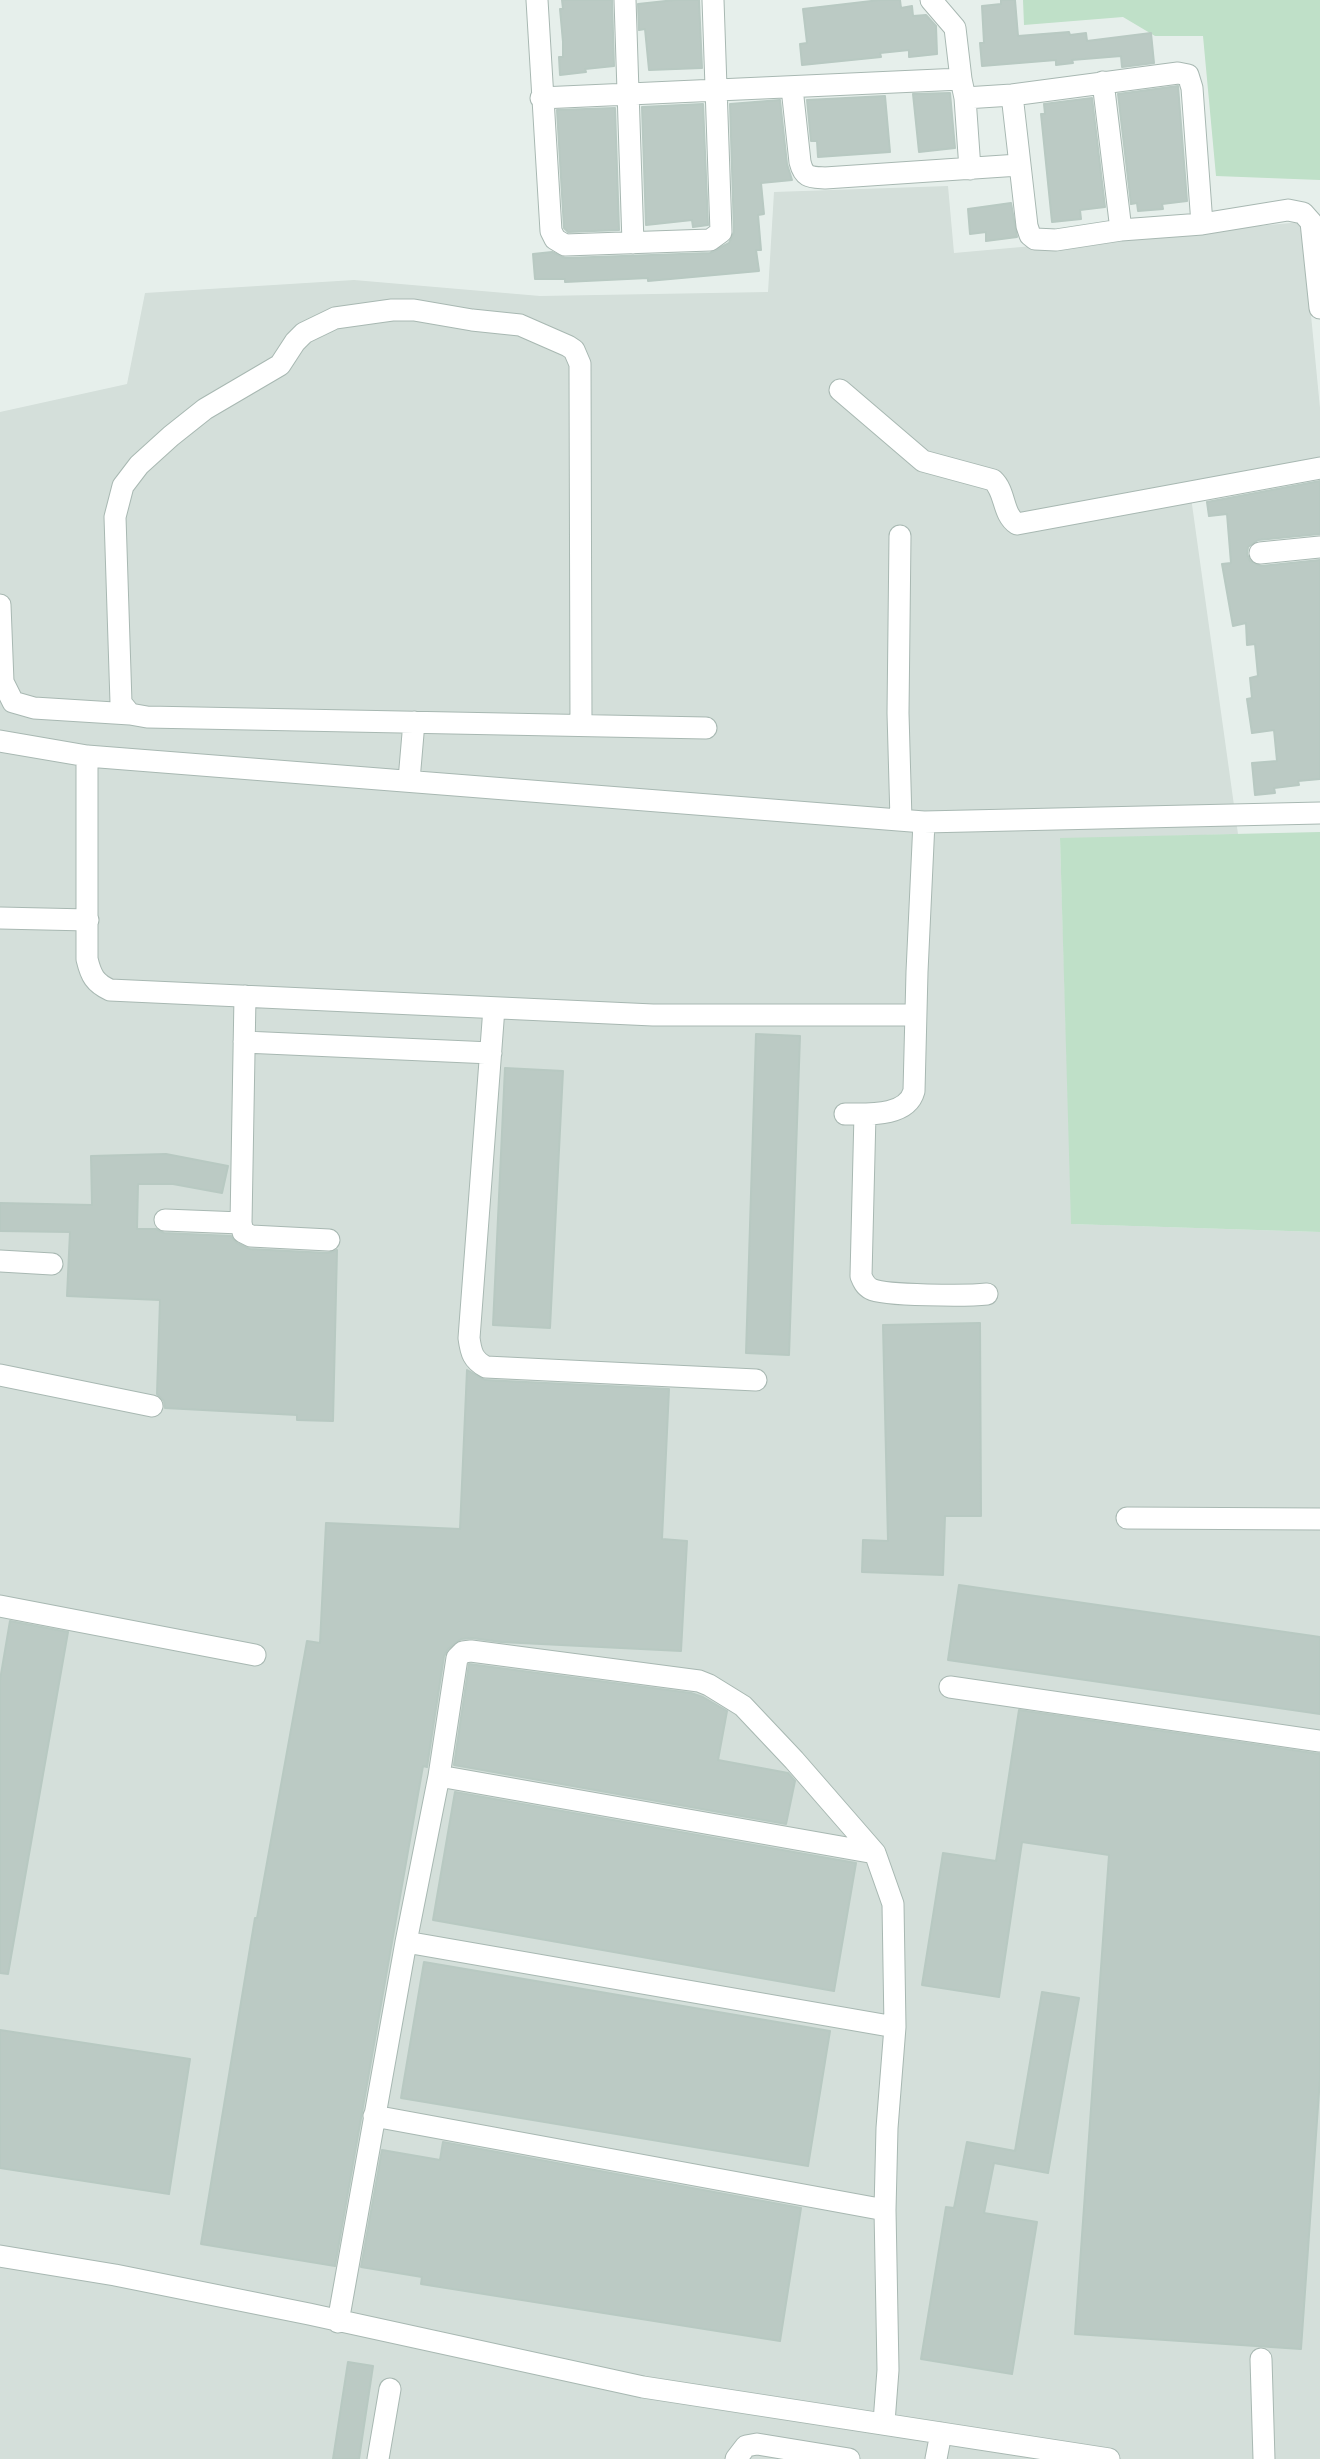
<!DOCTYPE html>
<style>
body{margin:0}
canvas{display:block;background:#e6efeb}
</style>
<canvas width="1320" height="2459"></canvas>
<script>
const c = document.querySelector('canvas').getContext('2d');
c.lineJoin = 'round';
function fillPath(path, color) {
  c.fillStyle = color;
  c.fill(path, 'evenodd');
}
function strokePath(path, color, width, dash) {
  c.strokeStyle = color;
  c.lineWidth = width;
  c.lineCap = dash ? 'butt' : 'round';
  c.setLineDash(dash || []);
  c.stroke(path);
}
fillPath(new Path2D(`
 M948,186L954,253L1302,222L1320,408V467L1190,490L1238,834L1060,839L1072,1224L1320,1232V2459H0V412L127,384L145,293L354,280L540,296L768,292L774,192Z`), '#d4dfda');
fillPath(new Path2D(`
 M1023,0H1320V180L1216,176L1203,36H1155L1123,17L1024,25Z
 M1320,832V1232L1071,1224L1060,838Z`), '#bfe0c8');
const building = new Path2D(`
 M562,0H612L614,66L585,69L586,72L560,75L559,57H563V42L560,9H563Z
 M675,0H699L702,68L649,70L645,29L639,30L638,4Z
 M880,0H900L901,8L912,6L913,16L926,15L936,26L937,54L909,57V50L880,53L881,57L802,65L800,44L807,43L803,9Z
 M1001,0H1015L1018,36L1069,32L1070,35L1086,33L1087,41L1151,33L1154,63L1122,67L1121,56L1072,60L1073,63L1056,65V60L982,66L980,43H984L982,6L1001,4Z
 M1178,86L1187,201L1162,204L1163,209L1138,211L1137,203L1131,204L1118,94Z
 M950,93L955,148L919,152L913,94Z
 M885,96L890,152L818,157L817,141H811L807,100Z
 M1092,98L1105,207L1080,210L1081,219L1052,222L1041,114H1045L1044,104Z
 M780,100L787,164L792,180L761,183L764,214L758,215L761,250H756L759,271L648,281V278L565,282V279H535L533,254L552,252L565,258L710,253L729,243L734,232L730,104Z
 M703,104L708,225L693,227L692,220L646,225L642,107Z
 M615,108L619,230L568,232L564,228L557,110Z
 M1011,203L1017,237L986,241V232L970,234L968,209Z
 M1320,481V534L1258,540L1248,547L1247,554L1250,561L1261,566L1320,560V779L1298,781L1299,785L1274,788L1275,793L1255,795L1252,763L1277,761L1274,730L1252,733L1247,699L1252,698L1250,678L1258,676L1255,644L1247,645L1246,623L1233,626L1222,564L1231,563L1227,514L1209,516L1207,502Z
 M756,1034L800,1036L789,1355L746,1353Z
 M505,1068L563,1071L550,1328L493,1325Z
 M166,1154L228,1166L222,1193L173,1184H138L137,1229H156L164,1233L231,1236L237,1243L250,1249L328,1253L337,1250L333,1421L297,1420V1415L165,1408L164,1401L157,1394L160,1300L67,1296L70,1232L0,1231V1203L92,1205L91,1156Z
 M980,1323L981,1516H945L943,1575L862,1572L863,1540L888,1541L883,1325Z
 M467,1370L485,1380L669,1389L662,1539L687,1541L681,1651L501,1642L472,1638L461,1639L448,1649L444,1656L427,1767L423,1766L335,2266L201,2244L255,1918H257L307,1641L320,1643L326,1523L460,1529Z
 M959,1585L1320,1637V1714L948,1660Z
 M10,1621L68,1632L8,1974L0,1973V1680Z
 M469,1664L691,1693L703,1697L727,1711L718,1760L788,1773L795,1781L786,1824L454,1765Z
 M1019,1710L1320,1754V2078L1301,2349L1075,2334L1109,1855L1022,1842L999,1997L922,1985L943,1853L996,1861Z
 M455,1792L856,1863L834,1991L433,1920Z
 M424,1962L830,2031L808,2166L401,2098Z
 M1042,1992L1079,1998L1048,2173L994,2163L984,2213L1037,2222L1012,2374L921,2359L946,2207L954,2208L967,2142L1015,2151Z
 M0,2030L190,2059L169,2194L0,2168Z
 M443,2142L801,2208L780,2341L421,2284L422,2277L361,2267L382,2150L440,2160Z
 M348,2362L373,2366L359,2459H333Z`);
fillPath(building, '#bbcac4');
strokePath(building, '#b8c9c2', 2);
const minor = new Path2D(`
 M537,0L551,231L555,239L565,245L710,240L721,232L713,0
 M625,0L633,243
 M931,0L955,28L961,79
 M1103,82L1121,230
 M792,88L800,162C804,178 810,177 825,178L1019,165
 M1012,95L1027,226L1030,235L1035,239L1056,240L1121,230L1202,224L1288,210L1303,213L1311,222L1320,308
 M541,98L961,79L965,98L970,169
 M965,98L1012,95L1178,73L1188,75L1192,88L1202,224
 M840,390L923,461L993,480C1006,492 1002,514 1017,524L1320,468
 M900,536L898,713L901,820
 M1260,553L1320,547
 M0,605L3,682L13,702L34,708L130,714
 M581,725L580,364L574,350L568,346L520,325L472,320L414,310H392L335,318L304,333L295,342L280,365L205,409L171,436L139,465L123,486L115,517L121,703L130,714L147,717L706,728
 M0,741L87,756L924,822L1320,813
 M87,756V959C91,976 95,983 110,990L653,1015H915
 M409,780L414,722
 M0,918L88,920
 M245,996L241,1223L243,1232L251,1236L329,1240
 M494,1008L469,1338C471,1353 473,1360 486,1367L756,1380
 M244,1042L491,1053
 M845,1114C868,1114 907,1117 914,1091L917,972L924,822
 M865,1114L861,1276C863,1281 865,1286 871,1289C884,1296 969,1296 987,1294
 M165,1220L241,1223
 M0,1261L52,1264
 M0,1375L152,1406
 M1127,1518L1320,1519
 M0,1606L255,1655
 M950,1687L1320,1741
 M439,1776L875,1853
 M406,1942L895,2027
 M374,2116L885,2210
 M0,2256L115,2275L309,2314L643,2387L1109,2459
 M338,2322L406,1942L439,1776L457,1658L463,1652L471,1651L699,1681L709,1685L743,1706L794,1760L875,1853L893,1904L895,2027L887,2128L885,2210L888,2370L884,2422
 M1261,2359L1264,2459
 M378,2459L390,2389
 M736,2459L746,2446L757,2444L849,2459
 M936,2459L941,2433`);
strokePath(minor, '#a8b8b2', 23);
strokePath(minor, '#fff', 21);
</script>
